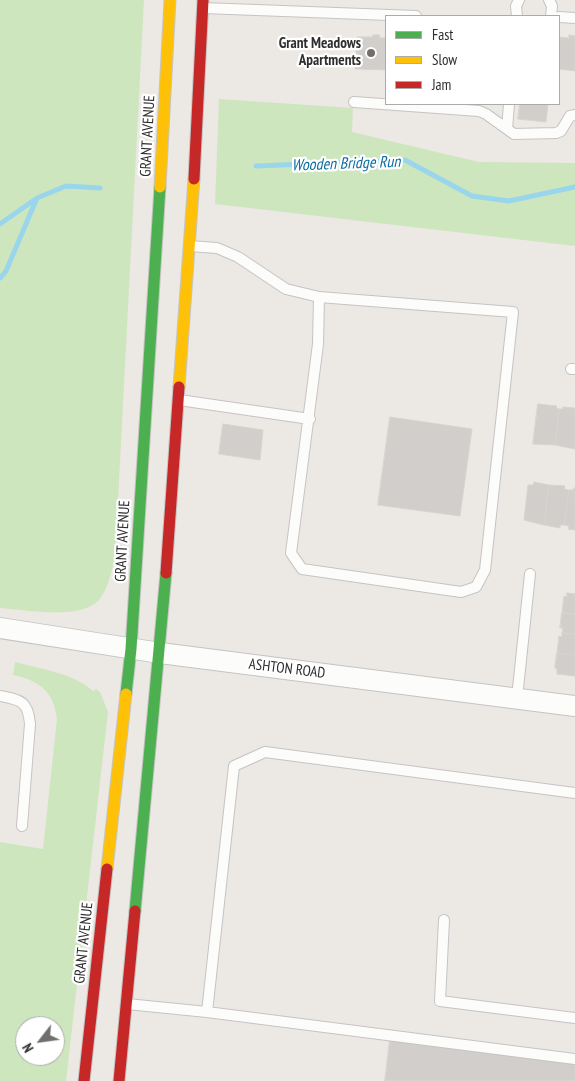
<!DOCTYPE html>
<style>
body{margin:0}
#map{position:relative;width:575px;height:1081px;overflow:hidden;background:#ece8e4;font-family:"PT Sans Narrow",sans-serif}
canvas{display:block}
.legend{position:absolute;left:385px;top:15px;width:175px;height:90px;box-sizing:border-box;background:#fff;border:1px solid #ababab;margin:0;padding:6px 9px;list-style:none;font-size:15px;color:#2e2e2e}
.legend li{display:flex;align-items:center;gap:10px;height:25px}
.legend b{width:25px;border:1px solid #ababab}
.north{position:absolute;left:15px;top:1016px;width:50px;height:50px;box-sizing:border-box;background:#fff;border:1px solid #ababab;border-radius:50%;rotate:240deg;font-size:14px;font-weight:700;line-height:20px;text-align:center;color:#2e2e2e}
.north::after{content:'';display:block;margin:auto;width:18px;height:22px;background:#706f6e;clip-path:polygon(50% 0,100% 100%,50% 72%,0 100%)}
</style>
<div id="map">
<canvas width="575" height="1081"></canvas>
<ul class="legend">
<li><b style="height:6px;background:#4caf50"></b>Fast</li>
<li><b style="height:6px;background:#ffc107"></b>Slow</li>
<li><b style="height:6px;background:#c62828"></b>Jam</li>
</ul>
<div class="north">N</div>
</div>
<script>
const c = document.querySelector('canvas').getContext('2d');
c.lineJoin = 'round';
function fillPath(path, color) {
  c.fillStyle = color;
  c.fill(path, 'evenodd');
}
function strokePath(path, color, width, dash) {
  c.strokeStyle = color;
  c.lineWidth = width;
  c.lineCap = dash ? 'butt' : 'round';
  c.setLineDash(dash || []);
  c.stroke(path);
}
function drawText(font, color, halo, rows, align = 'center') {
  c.font = font + ' "PT Sans Narrow",sans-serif';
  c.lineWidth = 4.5;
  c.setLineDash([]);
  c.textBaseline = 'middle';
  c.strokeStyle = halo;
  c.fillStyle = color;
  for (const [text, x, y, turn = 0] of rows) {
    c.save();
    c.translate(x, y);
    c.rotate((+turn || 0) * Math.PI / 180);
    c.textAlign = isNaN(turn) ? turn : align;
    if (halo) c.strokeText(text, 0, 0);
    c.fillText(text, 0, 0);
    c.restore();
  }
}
fillPath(new Path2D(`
 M0,0H144L115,558C111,572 108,590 98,601C79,620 25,610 0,608Z
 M219,99L353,108L352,132L479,162L575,163V246L215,204Z
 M15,662C41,669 73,673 93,691L96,689L100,692L108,712L66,1081H0V842L43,849L57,719C54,692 39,680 13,675ZM25,1026H55V1056H25Z`), '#cee6be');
strokePath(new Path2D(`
 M256,166L405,160L472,196L509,201L575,187
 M0,224L37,198L66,186L100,188
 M0,278L6,271L37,198`), '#99d6ec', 5);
const building = new Path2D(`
 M373,35H380L379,38H386V70L355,69L357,37H373Z
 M569,35L575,36V71L559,69V37L569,38Z
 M520,104H548L546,122L518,119Z
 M538,404L557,406L556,408L559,409L555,445L533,444Z
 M563,407L575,408V449L555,445L559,409H563Z
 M390,417L472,429L460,516L378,505Z
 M223,424L263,430L260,460L219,454Z
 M534,482L549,485L544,525L524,520L528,485H533Z
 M549,485L565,486L564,489L569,490L564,525H560V528L544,525Z
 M574,488H575V530L568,529L569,526L564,525L569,490H573Z
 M567,593L575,594V614L562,613L564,596L567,597Z
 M562,613L575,614V634L562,633L563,628H560Z
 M562,633L575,634V655L557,653L559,636L562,637Z
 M557,653L575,655V676L557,674V669L555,668Z
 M390,1039L575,1062V1081H385Z`);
fillPath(building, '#d1cecb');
strokePath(building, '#d7d4d0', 1);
const lane = new Path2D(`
 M549,0L552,6L551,16
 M203,8L416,16
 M517,16L516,6L519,0
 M559,17L575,18
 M354,102L479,111L486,114L514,134L556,133L561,131L570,116L575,115
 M507,129L509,104
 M189,246L217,248L238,257L286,289L319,297L318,344L291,553L302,569L461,592L476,587L485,570L513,312L319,297
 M571,369H575
 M179,400L310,419
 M0,696C21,700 28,701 30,724L22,826
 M517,698L530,574
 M444,920L440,1001L575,1018
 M127,1004L207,1012L575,1059
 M207,1012L234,766L265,752L575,793`);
const street = new Path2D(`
 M0,628L160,653L575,706`);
const fast = new Path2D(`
 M126,694L131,649L160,187
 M135,911L166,573`);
const slow = new Path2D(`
 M160,187L170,0
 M179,387L194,179
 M107,869L126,694`);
const jam = new Path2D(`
 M194,179L203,0
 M166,573L179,387
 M84,1081L107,869
 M119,1081L135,911`);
strokePath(lane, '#c5c4c5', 12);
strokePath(street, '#c5c4c5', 22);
strokePath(fast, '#c6c5c4', 13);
strokePath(slow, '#c6c5c4', 13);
strokePath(jam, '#c6c5c4', 13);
strokePath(lane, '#fcfcfb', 10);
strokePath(street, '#fcfcfb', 20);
strokePath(fast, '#4caf50', 11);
strokePath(slow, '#ffc107', 11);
strokePath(jam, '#c62828', 11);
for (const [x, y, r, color] of [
 [371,53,5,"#706f6e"]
]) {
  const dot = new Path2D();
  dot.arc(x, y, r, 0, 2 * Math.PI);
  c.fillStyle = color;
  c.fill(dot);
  strokePath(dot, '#fff', 2);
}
drawText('bold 15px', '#2e2e2e', '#fff', [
 ["Grant Meadows",361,44],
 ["Apartments",361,61]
], 'right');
drawText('15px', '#2e2e2e', '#fff', [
 ["GRANT AVENUE",148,136,-87],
 ["GRANT AVENUE",123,541,-87],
 ["ASHTON ROAD",287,669,7],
 ["GRANT AVENUE",84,943,-84]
]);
drawText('italic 16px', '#0d6fa3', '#fff', [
 ["Wooden Bridge Run",346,164,-2]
]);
</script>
